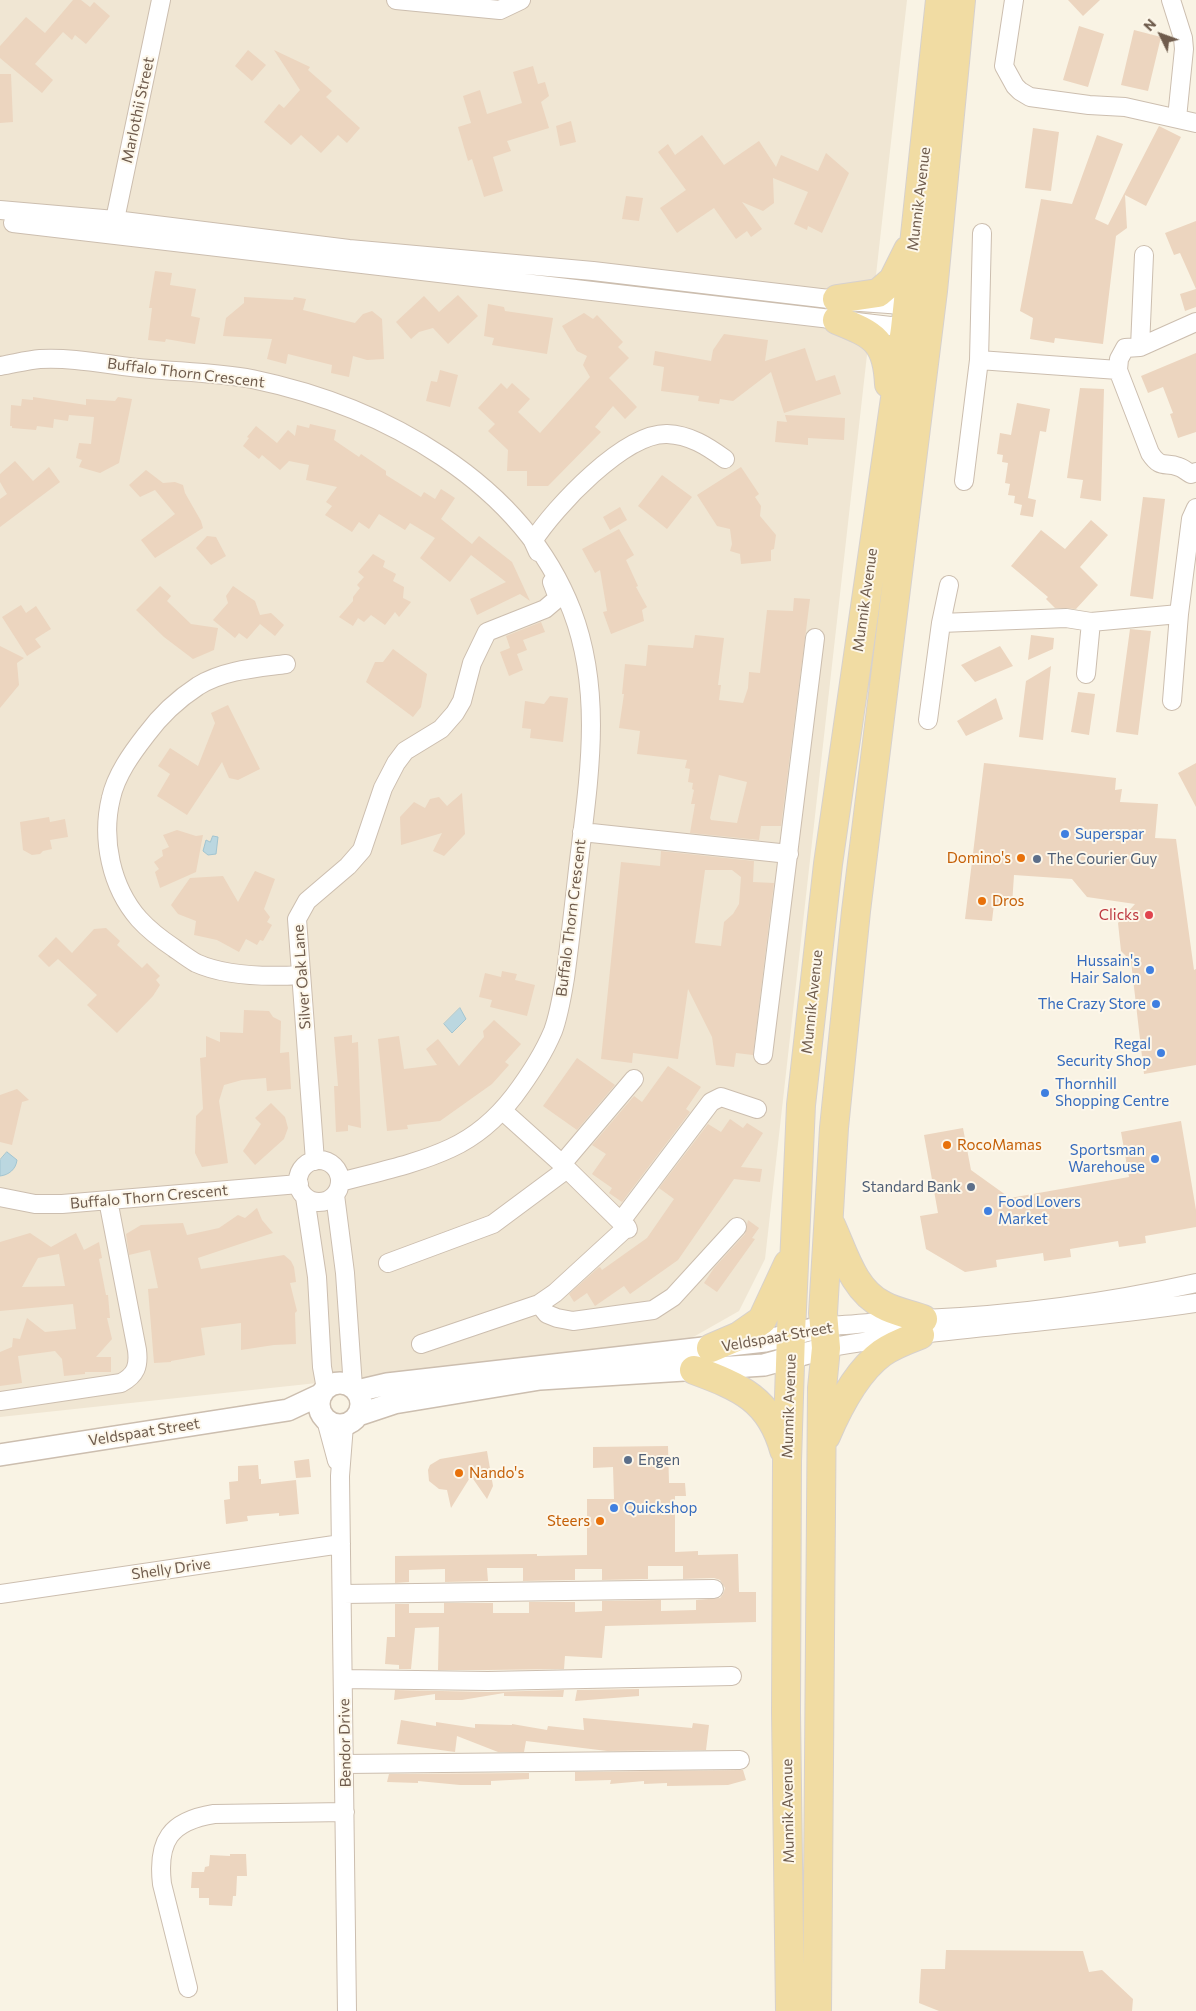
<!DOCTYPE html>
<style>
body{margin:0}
#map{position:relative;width:1196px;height:2011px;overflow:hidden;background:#f9f3e4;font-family:Commissioner,sans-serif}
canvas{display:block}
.north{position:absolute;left:1136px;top:10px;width:50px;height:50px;-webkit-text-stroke:4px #fdf7ea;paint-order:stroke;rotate:312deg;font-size:14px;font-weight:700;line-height:20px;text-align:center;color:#6f5c4d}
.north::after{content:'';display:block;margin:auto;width:18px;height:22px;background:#6f5c4d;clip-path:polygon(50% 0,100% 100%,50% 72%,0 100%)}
</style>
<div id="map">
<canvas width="1196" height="2011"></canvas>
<div class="north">N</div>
</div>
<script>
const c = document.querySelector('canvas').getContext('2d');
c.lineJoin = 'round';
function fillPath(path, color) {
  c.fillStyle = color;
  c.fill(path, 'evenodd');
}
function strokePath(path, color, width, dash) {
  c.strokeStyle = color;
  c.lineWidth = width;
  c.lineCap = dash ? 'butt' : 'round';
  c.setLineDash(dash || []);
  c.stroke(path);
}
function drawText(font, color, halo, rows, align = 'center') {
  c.font = font + ' Commissioner,sans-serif';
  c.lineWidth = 4;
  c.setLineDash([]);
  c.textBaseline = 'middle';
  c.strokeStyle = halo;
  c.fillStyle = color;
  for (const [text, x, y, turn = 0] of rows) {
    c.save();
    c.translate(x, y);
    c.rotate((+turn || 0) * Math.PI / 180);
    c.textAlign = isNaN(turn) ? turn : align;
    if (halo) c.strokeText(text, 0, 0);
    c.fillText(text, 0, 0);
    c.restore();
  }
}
fillPath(new Path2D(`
 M0,0H907L765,1259L739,1311L681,1344L0,1417Z`), '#f0e6d3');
const water = new Path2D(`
 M213,836L218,837L216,854L208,855L203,851L206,840L210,842Z
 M460,1008L466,1019L452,1033L444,1024Z
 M7,1152L17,1160C16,1169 9,1175 0,1176V1160Z`);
fillPath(water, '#bbd7e0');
strokePath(water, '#a2c5d1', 1);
fillPath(new Path2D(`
 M73,0H81L90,7L94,2L110,16L86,44L75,35L72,40L63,32L35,64L53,80L42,93L0,58V46L26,17L45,33Z
 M1068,0H1100L1083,16Z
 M1079,26L1104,34L1088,87L1063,80Z
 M1134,30L1161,37L1148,91L1121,85Z
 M248,50L266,65L252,81L235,66Z
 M274,50L310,67L308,70L332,91L326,97L360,128L347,143L338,135L321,153L301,135L291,145L264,122L279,104L284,108L300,90Z
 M533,66L538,84L545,82L549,96L541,102L549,128L507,141L511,151L493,157L503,191L484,197L472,159L468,161L458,127L471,123L463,96L480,90L487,114L522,103L513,72Z
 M0,74H11L13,122L0,123Z
 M571,121L576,142L560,146L556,126Z
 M1159,126L1181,137L1146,206L1125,195L1127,228L1116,236L1103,344L1055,338L1054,343L1030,339L1033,318L1020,311L1041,199L1072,204L1097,135L1123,144L1095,219L1108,225Z
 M1033,128L1059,132L1051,191L1025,188Z
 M702,135L724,165L759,141L776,167L781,155L818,171L826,153L849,173L822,233L808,226L807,230L794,224L808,192L773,178L774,203L763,211L742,202L762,229L751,237L747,231L736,239L714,208L677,233L660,208L686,190L658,152L668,144L675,155Z
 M626,196L643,198L639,221L622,219Z
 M1196,221V307L1185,311L1180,294L1196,289L1180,253L1174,255L1165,233Z
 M155,271L172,273L170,285L196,289L191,316L200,318L195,344L166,339L165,342L148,340L152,308H149Z
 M458,295L478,316L448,344L433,328L419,332L411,339L396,322L424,296L439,312Z
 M244,297L293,300L294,297L306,299L303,310L355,323L363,314L372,311L382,319L384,359L367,360L353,356L349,377L331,373L332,365L288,354L286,364L267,359L272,339L223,336L226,318L244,303Z
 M488,304L504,307L505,311L553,318L547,354L492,345L494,338L484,336Z
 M584,313L593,319L597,315L623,342L618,347L629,358L609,378L637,407L625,419L613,406L595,427L601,432L548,486H527V471H507L508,450L488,431L495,424L478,408L501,383L507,389L512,383L530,399L518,412L540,433L590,377L583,365L587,356L577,351L562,326Z
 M724,334L768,340L765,361L805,348L816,381L835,375L841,394L784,413L771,372L733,401L720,399L719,404L698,401L699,396L661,391L664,367L653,365L655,351L711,361L713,350Z
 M1196,353V432L1178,438L1170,414L1173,413L1163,387L1148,393L1141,376Z
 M440,370L458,375L450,407L426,401L431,381L437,382Z
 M1080,388L1104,389L1101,501L1080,498L1083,480L1067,478Z
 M33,397L86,405V399L115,401L118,397L132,399L119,463L100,473L79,467L82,460L76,458L79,443L91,444L94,417L69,415L68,421L54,419L53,428L37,426L36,430L12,428V426H10L11,405L21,406L22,399L33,400Z
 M1017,403L1050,409L1046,432L1040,431L1028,498L1036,500L1033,517L1020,515L1022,505L1014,503L1015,496L1008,495L1010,484L1005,483L1008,463L1002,462L1003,455L997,454L1000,433L1011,435Z
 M785,415L845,418L844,440L808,438V445L775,442L777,421L787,422Z
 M310,424L336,430L334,440L359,457L361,454L386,471V475L421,497L424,492L435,499L441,489L455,498L441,519L472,544L479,536L512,562L530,601L520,594L477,615L470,599L506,582L471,555L450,582L420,558L435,538L410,523L405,530L379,514L369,529L359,522L352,532L325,515L332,506L326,502L337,487L306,480L309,465L289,461L280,470L262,455L259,459L243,446L249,438L247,437L256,426L277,443L288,430L295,436L297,425L309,428Z
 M15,461L33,481L49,467L60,482L0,527V499L7,494L0,482V474Z
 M741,467L759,494L755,497L761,506L760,516L776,535L774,549L771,550V561L741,564L740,554L730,551L732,544L730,529L717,526L697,495Z
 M146,470L163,483L175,482L183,485L185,493L201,521L203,528L155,558L141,540L175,514L155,490L140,497L129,485Z
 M662,475L692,497L667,529L638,506Z
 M1143,497L1165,499L1153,599L1130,596Z
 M620,507L627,520L610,530L603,517Z
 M1091,520L1108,535L1080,567L1098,585L1076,609L1055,608L1046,599L1048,597L1011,566L1041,530L1065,549Z
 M619,529L634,555L626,560L638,586L636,587L647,607L642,610L644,621L611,634L603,612L607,611L600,570L595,573L582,549Z
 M207,536L216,537L226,556L211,565L196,548Z
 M373,554L385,561L383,567L396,574L393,581L404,587L403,598L411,602L399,617L395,612L385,625L371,615L364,622L358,618L353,626L339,617L353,601V597L360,588L357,585L364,577L358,572Z
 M160,586L171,596L167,601L191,624L218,628L214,650L193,659L164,637L136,610Z
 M233,586L255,601L260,615L271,613L284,625L275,636L260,624L247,639L239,633L235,638L213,620L228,603L226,596Z
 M794,598L810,599L781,826H761L759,840L690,833L695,804H691L694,790L692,789L693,783L688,782L690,769L685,768L687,760L637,754L640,731L619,728L624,694H622L625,664L646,666L648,645L693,648L695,635L724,638L718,685H721L719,700L743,703L748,688L749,672L760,673L767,610L793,611ZM719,775L747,782L737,823L711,820L710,818Z
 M21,605L26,613L36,606L51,629L35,639L41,647L27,656L2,617Z
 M541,622L545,632L523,640L527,650L517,654L523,670L509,676L500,652L510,648L506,636Z
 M1130,629L1151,631L1138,735L1116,732Z
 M1031,635L1054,638L1053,649L1028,660Z
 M0,646L24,658L17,663L19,685L0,708Z
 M1000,646L1013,666L975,682L961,665Z
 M393,649L427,674L421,707L413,717L366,682L375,662H383Z
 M1051,666L1043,740L1019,737L1026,681Z
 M1078,692L1095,694L1089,735L1071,732Z
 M550,696L568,698L563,742L530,738L531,729L522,728L525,701L544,704Z
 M996,698L1003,719L966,736L957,721Z
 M228,705L260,769L238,780L229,778L222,762L187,815L157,796L170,774L158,766L170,748L198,766L215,723L211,713Z
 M984,763L1116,778L1115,790L1122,789L1120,802L1158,804L1155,838L1176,839L1194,970L1196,969V1065L1144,1074L1131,961L1121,951L1118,923L1135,904L1087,897L1072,879L1014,875L1012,905L994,904L992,921L965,919Z
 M1196,763V807L1178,773Z
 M462,793L465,834L444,856L433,851L442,833L401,845L400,817L414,802L425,808L430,799L439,797L447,806Z
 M49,817L50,822L65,819L68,837L50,840L52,849L43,851L40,854L32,855L23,850L20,822Z
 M177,830L196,836L203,835L196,872L160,888L155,872L159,869L154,862L163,856L162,850L169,847L163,835Z
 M661,851L754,861L753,882L774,883L753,1055L736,1053L734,1067L716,1065L712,1037L688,989L678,1059L633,1053L632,1063L601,1059L621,862L660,866ZM705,870H732L741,877L739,904L733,914L724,922L721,946L695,943Z
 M255,871L275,879L264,909L270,917L267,922L272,925L263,941L260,940L257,945L246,939L239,952L217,940L194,935L196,921L178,914L171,905L190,878L223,876L238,902Z
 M106,928L120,941L117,945L142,968L147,963L160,976L156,980L160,985L153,996L117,1033L87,1005L97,995L58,959L49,967L38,956L56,937L72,953L94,929Z
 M502,971L517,974L515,980L535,985L527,1016L490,1007L492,1000L479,997L485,973L501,977Z
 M244,1010L269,1011L273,1017L281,1021L280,1053L289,1052L291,1089L267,1091L266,1078L242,1080L224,1085L219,1101L228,1163L202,1167L195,1153L196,1116L203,1109L200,1058L206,1057V1036L220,1042V1032L243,1033Z
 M494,1020L521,1044L505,1062L509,1065L492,1084L440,1121L407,1125L408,1129L387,1131L378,1039L399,1036L404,1069L437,1065L426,1049L438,1039L459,1066L484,1037L483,1031Z
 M352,1035V1043L358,1042L361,1128L348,1125V1131L336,1132L334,1086H338L334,1037Z
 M577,1058L615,1085L577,1130L543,1106Z
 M668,1066L701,1087L686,1109L690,1112L622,1202L609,1193L612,1188L592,1174L606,1154L592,1145L634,1096L642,1102Z
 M17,1089L29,1100L22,1102L12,1145L0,1142V1095Z
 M271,1103L285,1117L288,1128L284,1139L255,1165L243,1151L261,1124L255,1118Z
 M730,1119L743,1128L747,1123L763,1133L741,1167L762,1169L760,1182L734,1179L678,1260L630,1294L624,1286L595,1306L587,1293L574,1302L569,1294L598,1268L600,1267L602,1270L647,1238L674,1199L659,1188L708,1124L721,1132Z
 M1181,1121L1196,1210V1227L1145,1236L1146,1243L1119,1247L1118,1241L1070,1249L1071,1257L1044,1261L1043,1253L996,1260L997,1267L965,1272L926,1249L920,1216L938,1213L924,1135L963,1128L971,1170L1010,1198L1129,1177L1121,1132Z
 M257,1208L262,1220L273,1233L198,1258L201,1269L284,1255L291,1261L294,1267L296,1282L290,1283L297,1311L295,1313L296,1344L274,1345L241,1350V1323L201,1328L205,1355L171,1361V1362L154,1363L148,1289L158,1288L150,1250L129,1255L126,1234L141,1225L183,1223L187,1235L219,1228L238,1215L245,1218Z
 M748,1220L759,1228L752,1238L755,1239L717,1292L704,1283L714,1268L745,1234Z
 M30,1233L51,1247L76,1233L84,1250L99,1242L102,1258L99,1259L106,1295H108L110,1318H107L112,1339L96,1357H111V1372H85V1374L64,1376L62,1359L55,1351L18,1356L22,1383L0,1386V1352L12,1347L13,1338L20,1339L27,1318L45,1332L76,1329L73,1304L0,1311V1242ZM59,1254L65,1286L22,1287L38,1258Z
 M668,1446L669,1483H685L686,1496H675V1552L698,1551V1555L738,1554L739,1592H756V1622L605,1626L602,1658L565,1656L564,1669L488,1670H438L439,1627L415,1628L411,1669H399V1665L385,1664L387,1637H395V1604H409V1613H444V1603H493V1613H529V1602H575V1612L602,1611V1601L661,1600V1611L696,1610V1600L720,1598L723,1594L725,1588L720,1580L714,1578L683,1579V1566H648V1579L602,1580V1569H575V1580L523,1581V1568H487L488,1581L445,1582V1569L409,1570V1582L395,1583V1556L537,1554V1556L587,1555V1499H614L613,1467L593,1468V1447Z
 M487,1451L493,1486L487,1499L471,1476L451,1508L447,1490L439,1489L429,1481L428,1470L430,1465L440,1459Z
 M309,1459L311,1477L296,1478L294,1461Z
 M258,1465L259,1479H261V1484L296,1480L299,1514L279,1516V1513L247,1516L248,1521L226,1524L224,1500L230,1499L229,1482L238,1481V1466Z
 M639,1689V1696L575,1701L577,1690Z
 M395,1690L488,1692L564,1690L563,1697L504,1696V1693L462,1700H435V1694L394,1700Z
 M583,1718L692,1728L693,1723L709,1725L706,1750L607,1751L526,1741L524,1752H498L457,1736L455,1752L397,1744L401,1720L436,1726V1722L475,1728V1724L512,1725V1724L547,1730L548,1726L584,1730Z
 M743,1770L746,1780L728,1785L667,1786V1783L644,1784V1781L610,1784L611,1780L575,1781V1772Z
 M529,1773V1779L491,1781V1785H460L418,1781V1783L387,1782L389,1774Z
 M230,1854H246L247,1876H237L236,1896H233L232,1906L209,1905V1898H199V1888H191L192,1872H204L205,1867L209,1866L210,1855L230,1856Z
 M946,1950L1083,1951L1089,1972L1102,1970L1133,1999L1132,2011H939L919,2003L921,1969H945Z`), '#ecd5bf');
const minor = new Path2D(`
 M396,0L500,10L521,0
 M1014,0L1004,66L1015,86L1020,91L1030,97L1089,105L1125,107L1196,123
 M1171,0L1183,38L1184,49L1177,118
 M0,210L115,220L349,249L593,271L846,301L917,306
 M13,223L916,329
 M113,229L161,0
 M1196,322L1140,347L1125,348L1119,359L1118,370L1150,453C1161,470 1165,461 1179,467C1183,468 1187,472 1191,474L1196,472
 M1140,347L1144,255
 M979,360L1118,370
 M0,366C13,364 27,360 40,359C77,357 113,366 150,369C183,372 219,373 252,379C382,406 522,481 572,611C604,695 588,783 578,869C574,905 570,942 565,978C562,996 559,1015 553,1031C543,1055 529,1076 514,1096C497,1118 477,1136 451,1148C417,1164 377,1172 340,1182
 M964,481L979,360L982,233
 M538,552L533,541C555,507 624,433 667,434C690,435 707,446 725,459
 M941,623L1066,618L1091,622L1179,614
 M286,664C256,668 224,670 198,686C178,699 160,716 146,735C132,753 116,775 111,798C101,839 111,887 139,919C149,930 162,940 174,948C181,953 189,959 196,963C227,977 268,977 301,975
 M1086,674L1091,622
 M1172,701L1179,614L1191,519L1196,508
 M928,720L941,623L949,585
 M582,832L789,854
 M763,1055L815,638
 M503,1111L562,1164L628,1229
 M298 1181a21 21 0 1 1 42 0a21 21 0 1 1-42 0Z
 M315,1161L297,919L307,901L348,866L362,850L383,788L396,763L405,751L441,729L455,713L462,701L472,663L487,632L545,609L558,598L552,582
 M562,1164L634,1079
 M335,1195L345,1273L353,1387
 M0,1197L35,1204H62L299,1184
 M305,1197L317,1277L322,1367L326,1389
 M621,1221L711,1102L721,1097L757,1109
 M388,1263L493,1224L567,1169
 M539,1304L547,1314L557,1318L573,1321L653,1310L673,1297L737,1227
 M825,1326C858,1325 891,1320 924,1319C1016,1315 1106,1303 1196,1283
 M421,1344L539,1304L555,1293L627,1227
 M826,1348C948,1326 1073,1322 1196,1303
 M0,1401L121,1383C136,1375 139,1366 137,1350L108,1200
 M326,1420L337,1461
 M344,1425L340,1476L347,2011
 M0,1594L341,1544
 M343,1594L714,1589
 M344,1679L488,1681L732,1676
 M345,1764L740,1760
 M188,1988L162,1884C157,1841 170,1821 214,1814L345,1812`);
const tertiary = new Path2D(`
 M319 1404a21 21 0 1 1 42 0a21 21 0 1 1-42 0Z
 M357,1391L387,1384L765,1341L825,1326
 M358,1415L394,1403L540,1379L764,1365L826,1348
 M0,1455L288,1410L322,1394`);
const primary = new Path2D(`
 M837,299L878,293L893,280L908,250
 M837,320C874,335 887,341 889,384
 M831,1225C844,1253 853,1290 883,1305C895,1312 910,1314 923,1319
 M711,1348L739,1336L762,1320L788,1264
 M694,1370C740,1387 770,1399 784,1450
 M826,1436C838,1408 856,1372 882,1353C893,1345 907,1340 920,1335
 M790,2011L786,1712L787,1461L791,1333L801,1105L828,864L905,329L940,0
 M817,2011L822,1388L826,1348L823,1313L834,1128L856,911L933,291L961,0`);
strokePath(minor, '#ccbeaf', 20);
strokePath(tertiary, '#ccbeaf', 24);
strokePath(primary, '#d7d1cd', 30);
strokePath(minor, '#fff', 18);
strokePath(tertiary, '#fff', 21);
strokePath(primary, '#f1dca3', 28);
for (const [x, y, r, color] of [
 [1065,834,5,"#3f7fe0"],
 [1021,858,5,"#e8710a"],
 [1037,859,5,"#5c6f8a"],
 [982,901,5,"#e8710a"],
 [1149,915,5,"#e0444e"],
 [1150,970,5,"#3f7fe0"],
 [1156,1004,5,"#3f7fe0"],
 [1161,1053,5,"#3f7fe0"],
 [1045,1093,5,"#3f7fe0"],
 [947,1145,5,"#e8710a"],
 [1155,1159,5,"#3f7fe0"],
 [971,1187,5,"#5c6f8a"],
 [988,1211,5,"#3f7fe0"],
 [628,1460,5,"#5c6f8a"],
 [459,1473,5,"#e8710a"],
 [614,1508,5,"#3f7fe0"],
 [600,1521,5,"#e8710a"]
]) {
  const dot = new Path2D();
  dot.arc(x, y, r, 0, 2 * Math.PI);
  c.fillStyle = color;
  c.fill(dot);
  strokePath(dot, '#fdf7ea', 2);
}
drawText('15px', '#6f5c4d', '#fdf7ea', [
 ["Marlothii Street",138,110,-78],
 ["Munnik Avenue",919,199,-83],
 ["Buffalo Thorn Crescent",186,373,7],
 ["Munnik Avenue",865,600,-82],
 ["Buffalo Thorn Crescent",571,918,-83],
 ["Silver Oak Lane",302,977,-94],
 ["Munnik Avenue",812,1002,-84],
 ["Buffalo Thorn Crescent",149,1197,-5],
 ["Veldspaat Street",777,1337,-10],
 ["Munnik Avenue",789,1406,-88],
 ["Veldspaat Street",144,1432,-9],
 ["Shelly Drive",171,1569,-8],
 ["Bendor Drive",345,1743,-91],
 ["Munnik Avenue",788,1811,-91]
]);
drawText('15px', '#366cbe', '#fdf7ea', [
 ["Superspar",1075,834],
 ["Hussain's",1140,961,"right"],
 ["Hair Salon",1140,978,"right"],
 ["The Crazy Store",1146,1004,"right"],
 ["Regal",1151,1044,"right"],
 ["Security Shop",1151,1061,"right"],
 ["Thornhill",1055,1084],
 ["Shopping Centre",1055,1101],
 ["Sportsman",1145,1150,"right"],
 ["Warehouse",1145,1167,"right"],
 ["Food Lovers",998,1202],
 ["Market",998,1219],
 ["Quickshop",624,1508]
], 'left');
drawText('15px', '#c56008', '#fdf7ea', [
 ["Domino's",1011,858,"right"],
 ["Dros",992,901],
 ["RocoMamas",957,1145],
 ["Nando's",469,1473],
 ["Steers",590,1521,"right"]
], 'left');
drawText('15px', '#4e5e75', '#fdf7ea', [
 ["The Courier Guy",1047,859],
 ["Standard Bank",961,1187,"right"],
 ["Engen",638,1460]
], 'left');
drawText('15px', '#be3a42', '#fdf7ea', [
 ["Clicks",1139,915]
], 'right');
</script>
